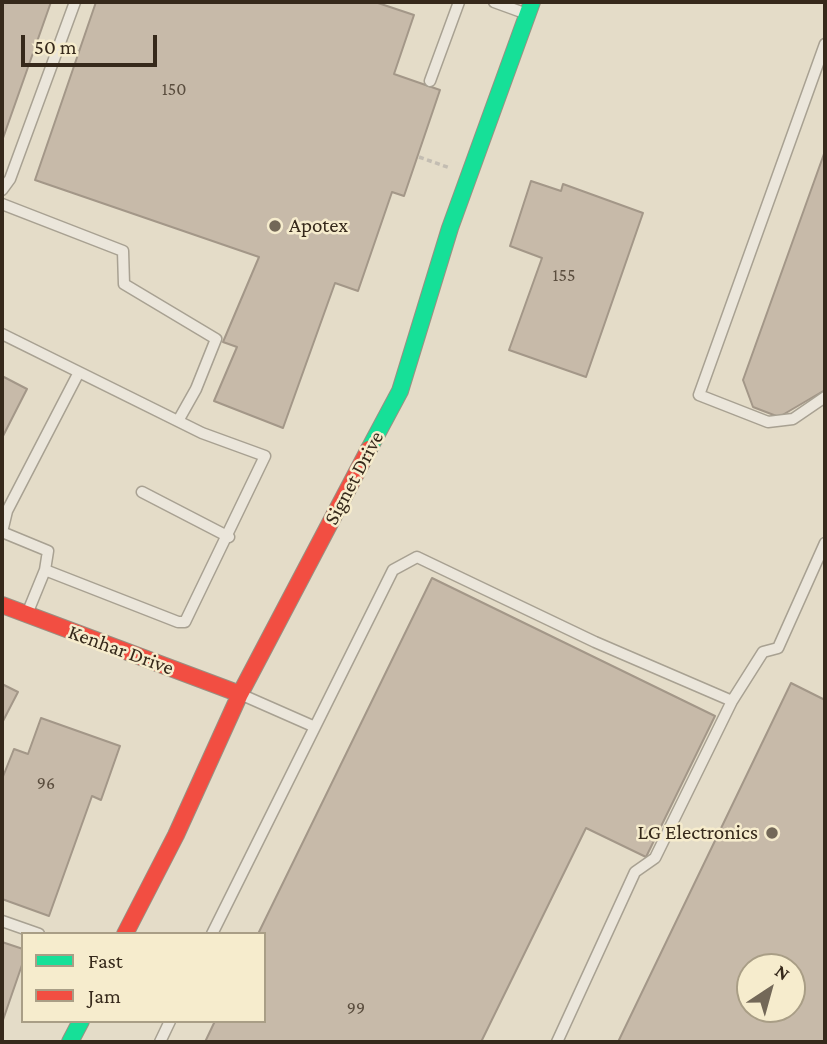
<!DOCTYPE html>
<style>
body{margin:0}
#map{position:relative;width:827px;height:1044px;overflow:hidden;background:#e4dcc8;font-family:"Crimson Pro",serif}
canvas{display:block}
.frame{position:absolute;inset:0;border:4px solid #36291b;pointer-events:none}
.legend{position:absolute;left:21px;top:932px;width:245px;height:91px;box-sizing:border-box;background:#f6eccd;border:2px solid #a99e86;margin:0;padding:9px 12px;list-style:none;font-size:21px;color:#36291b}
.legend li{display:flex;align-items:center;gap:14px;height:35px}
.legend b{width:35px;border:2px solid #a99e86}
.north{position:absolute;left:736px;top:953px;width:70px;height:70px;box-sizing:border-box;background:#f6eccd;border:2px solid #a99e86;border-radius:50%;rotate:36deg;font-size:19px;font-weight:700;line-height:28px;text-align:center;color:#36291b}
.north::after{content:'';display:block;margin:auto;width:24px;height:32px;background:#736858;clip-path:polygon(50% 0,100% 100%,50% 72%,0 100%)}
.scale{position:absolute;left:21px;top:35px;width:136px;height:32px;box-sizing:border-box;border:4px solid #36291b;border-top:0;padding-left:9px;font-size:21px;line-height:24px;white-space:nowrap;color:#36291b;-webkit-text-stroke:5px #f6eccd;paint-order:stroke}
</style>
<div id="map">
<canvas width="827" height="1044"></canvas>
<div class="frame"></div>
<ul class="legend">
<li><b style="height:9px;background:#16e098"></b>Fast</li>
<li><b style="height:9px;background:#f24e42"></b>Jam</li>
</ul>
<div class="north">N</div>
<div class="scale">50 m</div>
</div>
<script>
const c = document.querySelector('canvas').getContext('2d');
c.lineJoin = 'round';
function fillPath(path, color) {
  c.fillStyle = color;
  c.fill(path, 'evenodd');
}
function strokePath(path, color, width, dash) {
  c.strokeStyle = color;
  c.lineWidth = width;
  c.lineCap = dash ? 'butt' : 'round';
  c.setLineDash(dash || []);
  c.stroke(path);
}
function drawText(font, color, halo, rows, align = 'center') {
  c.font = font + ' "Crimson Pro",serif';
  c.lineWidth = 5;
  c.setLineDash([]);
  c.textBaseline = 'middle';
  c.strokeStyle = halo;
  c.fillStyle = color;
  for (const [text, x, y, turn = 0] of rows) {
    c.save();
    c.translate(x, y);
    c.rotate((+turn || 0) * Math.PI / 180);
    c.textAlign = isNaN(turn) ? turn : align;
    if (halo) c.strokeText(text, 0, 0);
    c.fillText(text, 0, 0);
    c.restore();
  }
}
const building = new Path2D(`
 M2,2H51L2,141Z
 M96,2H375L414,15L394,74L440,90L404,196L392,192L358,291L335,283L283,428L214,401L237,347L223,342L259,257L35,180Z
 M825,151V390L779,417L753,407L743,380Z
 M531,181L561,191L563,184L643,213L586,377L509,350L542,258L510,246Z
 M2,376L27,389L2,438Z
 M432,578L715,716L646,857L586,828L481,1042H205L215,1021H264V934H258Z
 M791,683L825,700V1042H618ZM750,967H792V1009H750Z
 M2,684L18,692L2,723Z
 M41,718L120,746L101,800L92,796L49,916L2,899V779L14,749L28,754Z
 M2,942L23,949V962L3,1020Z`);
fillPath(building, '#c7baa9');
strokePath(building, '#a39788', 2);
const lane = new Path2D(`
 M494,2L527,14
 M825,44L699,395L768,422L793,419L825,397
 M430,81L459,2
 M2,190L10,179L75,2
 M2,204L123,251L124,284L216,339L196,389L178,421
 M2,334L202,433L265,456L185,622H178L45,570
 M142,492L229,537
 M2,532L7,511L78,374
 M2,532L48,551L45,570L27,614
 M240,694L315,727
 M2,921L39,934
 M212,934L393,570L417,557L595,642L732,701L763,652L778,648L825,543
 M160,1042L170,1021
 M557,1042L635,872L655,858L732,701`);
const fast = new Path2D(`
 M369,449L400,391L450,228L532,2
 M70,1042L81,1021`);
const jam = new Path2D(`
 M2,605L240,694
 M125,934L176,835L240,694L369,449`);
strokePath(lane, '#a8a192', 13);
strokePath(fast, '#989082', 18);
strokePath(jam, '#989082', 18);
strokePath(new Path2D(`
 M419,157L450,168`), '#c3bdb2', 3.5, [5, 3.5]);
strokePath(lane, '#ebe6db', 10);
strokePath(fast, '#16e098', 16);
strokePath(jam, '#f24e42', 16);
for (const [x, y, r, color] of [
 [275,226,7,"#736858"],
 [772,833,7,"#736858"]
]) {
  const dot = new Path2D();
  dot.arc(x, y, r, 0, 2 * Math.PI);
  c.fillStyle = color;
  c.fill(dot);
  strokePath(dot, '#f6eccd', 2.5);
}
drawText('18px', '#5a4d3e', null, [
 ["150",174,89],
 ["155",564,275],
 ["96",46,783],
 ["99",356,1008]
]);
drawText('21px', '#36291b', '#f6eccd', [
 ["Apotex",289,226],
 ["LG Electronics",758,833,"right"]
], 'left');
drawText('21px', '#36291b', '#f6eccd', [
 ["Signet Drive",354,478,-62],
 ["Kenhar Drive",121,650,20]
]);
</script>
